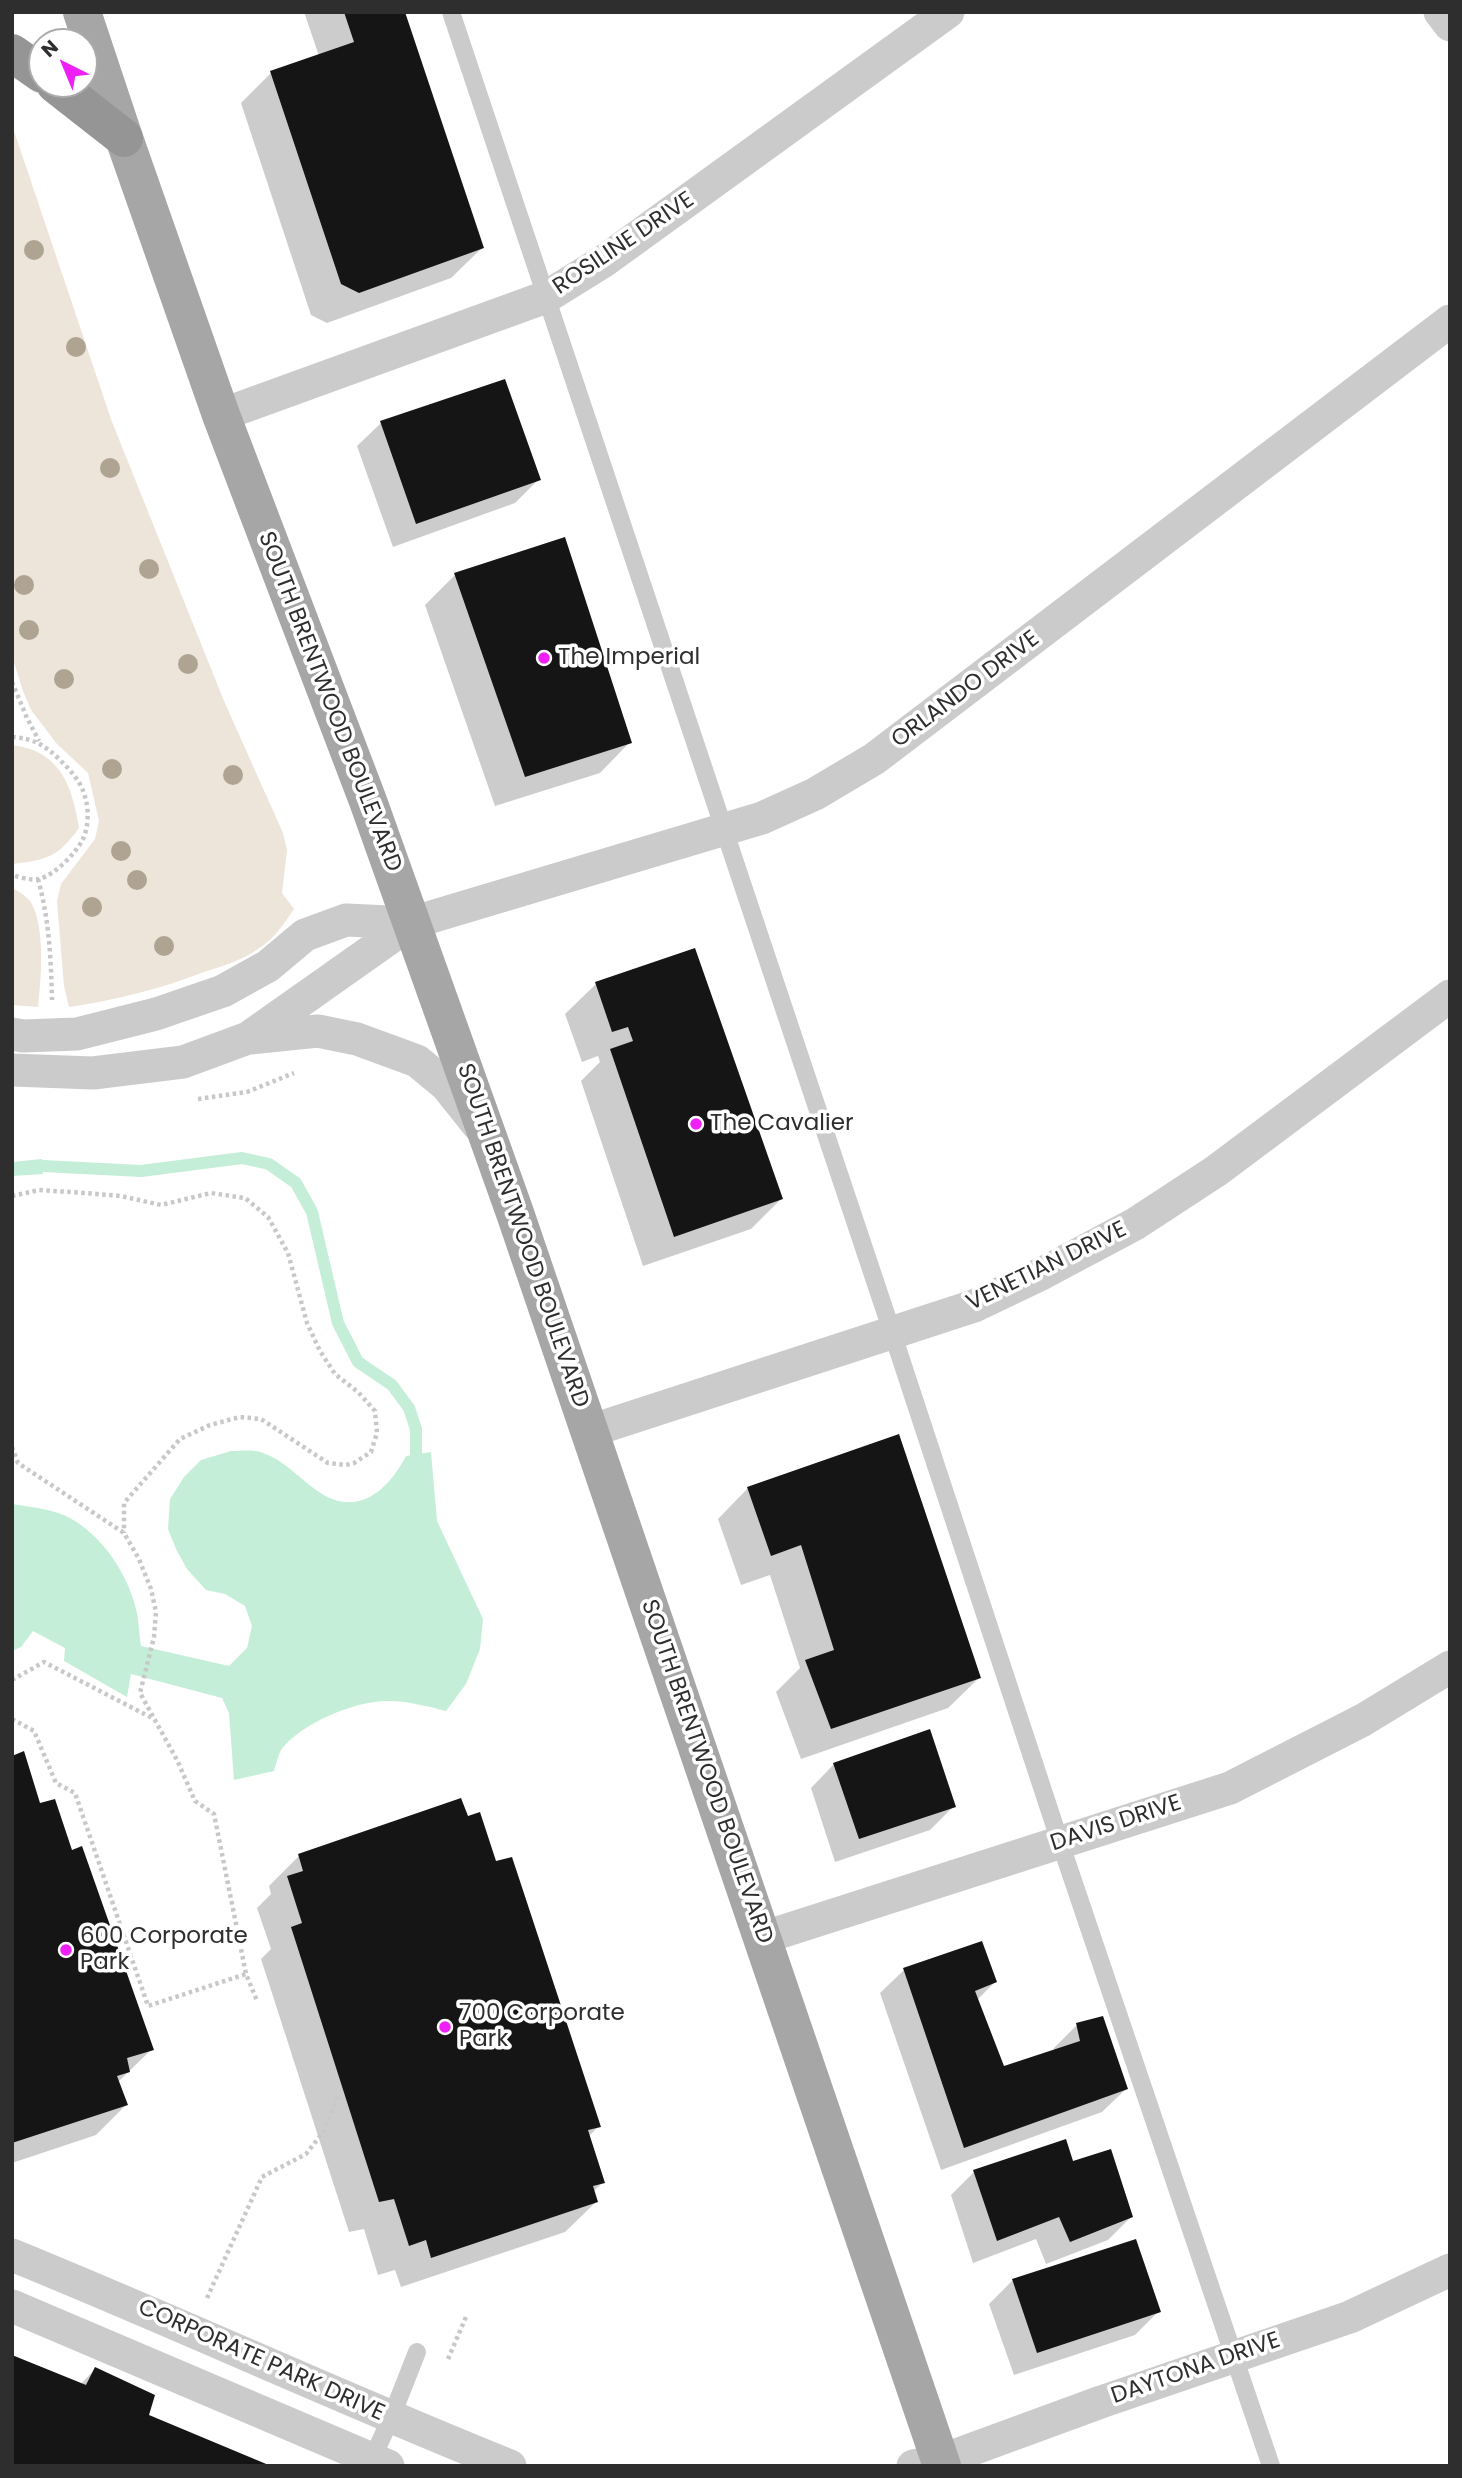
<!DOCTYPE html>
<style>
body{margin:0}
#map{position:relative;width:1462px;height:2478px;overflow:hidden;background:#fff;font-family:Poppins,sans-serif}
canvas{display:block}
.frame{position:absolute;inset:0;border:14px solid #2e2e2e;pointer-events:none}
.north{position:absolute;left:28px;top:28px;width:70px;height:70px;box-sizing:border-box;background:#fff;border:2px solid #ababab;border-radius:50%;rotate:317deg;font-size:19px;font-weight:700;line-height:28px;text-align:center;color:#2e2e2e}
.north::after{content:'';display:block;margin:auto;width:24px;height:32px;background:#ef20f5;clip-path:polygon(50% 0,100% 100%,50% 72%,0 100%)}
</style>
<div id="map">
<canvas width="1462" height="2478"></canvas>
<div class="frame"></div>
<div class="north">N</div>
</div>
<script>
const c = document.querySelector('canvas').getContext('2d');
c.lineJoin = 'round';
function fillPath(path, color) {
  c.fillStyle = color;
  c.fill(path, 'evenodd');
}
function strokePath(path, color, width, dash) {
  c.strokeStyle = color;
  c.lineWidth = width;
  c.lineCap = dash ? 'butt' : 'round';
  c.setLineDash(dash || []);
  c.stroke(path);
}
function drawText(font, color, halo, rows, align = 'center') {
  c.font = font + ' Poppins,sans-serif';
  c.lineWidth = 7;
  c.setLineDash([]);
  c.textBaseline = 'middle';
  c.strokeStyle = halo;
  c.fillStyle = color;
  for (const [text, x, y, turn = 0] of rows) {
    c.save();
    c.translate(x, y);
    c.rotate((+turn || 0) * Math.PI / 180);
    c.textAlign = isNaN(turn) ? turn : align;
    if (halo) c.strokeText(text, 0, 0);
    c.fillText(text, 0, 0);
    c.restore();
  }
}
fillPath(new Path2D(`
 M12,125L112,422L224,701L283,833L287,850L282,893L294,909C284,924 274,939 258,949C242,960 223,966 204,972C160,989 116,1000 69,1007L64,986L57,901L61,884L95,839L99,821L88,773L57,744L31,710L23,691L12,656Z
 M12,745C61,751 72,786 79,828C58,857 47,860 12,864Z
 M12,888C18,891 26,896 30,901C46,926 41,979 38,1007L12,1005Z`), '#ede4da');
fillPath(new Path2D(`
 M42,1159L43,1174L12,1176V1162Z
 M231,1451C241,1451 254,1449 263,1453C285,1461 298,1477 316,1490C356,1519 387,1492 406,1456L431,1452L437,1521L483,1619L480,1649L466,1684L446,1711C427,1706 407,1701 387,1701C355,1701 301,1723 281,1750C278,1756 276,1764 274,1771L234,1780L229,1713L222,1698L131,1674L127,1697L64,1661L65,1648L33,1631L21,1647L12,1651V1504C31,1507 53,1509 70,1518C104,1537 129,1576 137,1613C139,1624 139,1635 141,1646L229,1666L247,1648L252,1626L245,1606L225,1594L206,1590L187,1569L176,1549L168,1529L170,1499L184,1477L201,1460Z`), '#c4eed7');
fillPath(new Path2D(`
 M304,12H403L482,248L451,278L327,323L311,315L241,103L271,73L319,56Z
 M381,423L539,479L515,503L393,547L357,446Z
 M455,575L630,742L600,773L495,806L425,605Z
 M596,984L781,1199L751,1229L643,1266L581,1081L600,1062L598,1056L582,1062L565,1014Z
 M748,1488L979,1678L948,1708L801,1759L776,1692L800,1668L770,1575L741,1585L718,1519Z
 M12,1758L39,1805L71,1852L152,2049L117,2083L126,2105L96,2135L12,2163Z
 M834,1764L954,1806L930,1830L835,1862L811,1788Z
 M466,1818L495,1863L599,2126L588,2137L603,2182L593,2192L596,2202L565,2232L401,2287L395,2270L378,2275L364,2229L349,2232L261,1959L271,1949L257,1908L271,1894L269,1886L299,1856Z
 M904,1970L995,1982L977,2000L1003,2068L1054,2051V2048L1077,2025L1126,2089L1102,2112L941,2170L880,1993Z
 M1072,2163L1131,2217L1108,2240L1046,2264L1036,2239L973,2263L951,2195L974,2172Z
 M1013,2280L1159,2311L1135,2335L1014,2375L989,2304Z
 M95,2369L147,2416L12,2466L80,2385Z`), '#0003');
strokePath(new Path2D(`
 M43,1166L141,1171L242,1158L269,1164L296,1183L312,1212L338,1323L358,1362L392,1385L409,1408L416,1429V1454`), '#c4eed7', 12);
fillPath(new Path2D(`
 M344,12H405L484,248L359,293L341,284L270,71L354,42Z
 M505,379L541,480L416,524L380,421Z
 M565,537L632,743L525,777L454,573Z
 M695,948L783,1199L674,1237L610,1049L633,1041L628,1027L612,1032L595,982Z
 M899,1434L981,1678L831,1729L805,1660L834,1650L801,1545L771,1556L747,1487Z
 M930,1729L956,1807L859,1839L833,1763Z
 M24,1751L40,1803L55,1799L72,1850L82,1846L154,2050L127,2058L130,2072L117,2076L128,2105L12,2143V1756Z
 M461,1798L468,1816L480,1812L496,1861L512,1857L601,2127L588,2130L605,2183L593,2186L598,2202L431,2258L426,2240L409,2246L394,2199L379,2202L291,1927L302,1923L287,1876L303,1871L298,1854Z
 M982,1941L997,1982L975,1991L1004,2066L1080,2041L1076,2023L1103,2016L1128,2089L964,2148L903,1968Z
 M1066,2139L1073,2161L1111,2149L1133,2217L1070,2242L1059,2217L997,2241L973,2170Z
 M1136,2239L1161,2312L1037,2353L1012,2279Z
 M12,2355L86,2385L95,2367L155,2395L149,2415L271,2466H12Z`), '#151515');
strokePath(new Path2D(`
 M12,682L27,718L39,741
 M12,737C33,738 46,746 60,760C72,772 83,784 86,801C89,811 88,829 83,839C76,853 55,875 39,879C31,881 20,877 12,875
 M38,879C49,919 51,958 52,1000
 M198,1099L247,1092L294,1073
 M12,1196L39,1190L85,1193L121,1196L161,1205L211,1193L245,1198L268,1217L288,1253L307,1323L320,1351L335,1374L358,1392L375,1411L377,1433L371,1452L354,1463L346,1465L328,1463L261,1419L240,1417L210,1425L180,1439L124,1503V1533
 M12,1447L18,1463L124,1533L139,1559L151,1589L156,1612L154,1637L140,1693L177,1760L195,1801L214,1814L246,1974L257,2001
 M12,1680L44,1662L154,1719
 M12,1719L34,1731L56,1783L75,1793L148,2006L246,1974
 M207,2298L262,2177L306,2154L324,2131L338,2096
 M448,2359L466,2317`), '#c8c8c8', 4.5, [3.5, 3.5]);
strokePath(new Path2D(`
 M451,12L892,1332L1060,1842L1271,2466
 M372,2459L391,2418L417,2352`), '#cbcbcb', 18);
strokePath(new Path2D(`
 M1440,12L1450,25
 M221,415L546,297L604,261L948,12
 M12,1034L23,1036L77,1034L156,1014L223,991L268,966L305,935L346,920L411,923L762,818L815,794L874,759L1450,321
 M250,1038L318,1031L357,1039L417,1061L446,1085L478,1125
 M12,1070L93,1073L183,1062L248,1038L411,923
 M590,1431L974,1306L1043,1273L1135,1224L1216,1171L1450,996
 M762,1938L1230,1788L1363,1720L1450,1667
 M12,2255C179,2323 343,2399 510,2466
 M12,2306L388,2466
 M913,2466L940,2461L1101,2402L1350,2317L1450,2270`), '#cbcbcb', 33);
strokePath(new Path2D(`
 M82,12L124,138L221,415L368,801L515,1213L942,2466`), '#a6a6a6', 38);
strokePath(new Path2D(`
 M12,53L42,74
 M55,84L124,138`), '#959595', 38);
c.fillStyle = '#afa391';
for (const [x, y] of [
 [34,250],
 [76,347],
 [110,468],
 [149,569],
 [24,585],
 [29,630],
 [188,664],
 [64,679],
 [112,769],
 [233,775],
 [121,851],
 [137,880],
 [92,907],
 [164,946]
]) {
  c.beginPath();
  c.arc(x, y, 10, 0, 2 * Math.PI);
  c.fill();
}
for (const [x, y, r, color] of [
 [544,658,7,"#ef20f5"],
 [696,1124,7,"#ef20f5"],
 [66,1950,7,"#ef20f5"],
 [445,2027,7,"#ef20f5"]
]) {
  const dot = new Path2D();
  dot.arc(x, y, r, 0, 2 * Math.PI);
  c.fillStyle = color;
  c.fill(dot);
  strokePath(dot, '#fff', 2.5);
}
drawText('23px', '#2e2e2e', '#fff', [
 ["ROSILINE DRIVE",624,244,-34],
 ["ORLANDO DRIVE",966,690,-37],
 ["SOUTH BRENTWOOD BOULEVARD",329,702,69],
 ["SOUTH BRENTWOOD BOULEVARD",522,1236,71],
 ["VENETIAN DRIVE",1047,1267,-26],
 ["SOUTH BRENTWOOD BOULEVARD",706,1772,71],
 ["DAVIS DRIVE",1116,1824,-18],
 ["CORPORATE PARK DRIVE",261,2361,24],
 ["DAYTONA DRIVE",1196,2369,-19]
]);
drawText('23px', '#2e2e2e', '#fff', [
 ["The Imperial",558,658],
 ["The Cavalier",710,1124],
 ["600 Corporate",80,1937],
 ["Park",80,1963],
 ["700 Corporate",459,2014],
 ["Park",459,2040]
], 'left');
</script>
